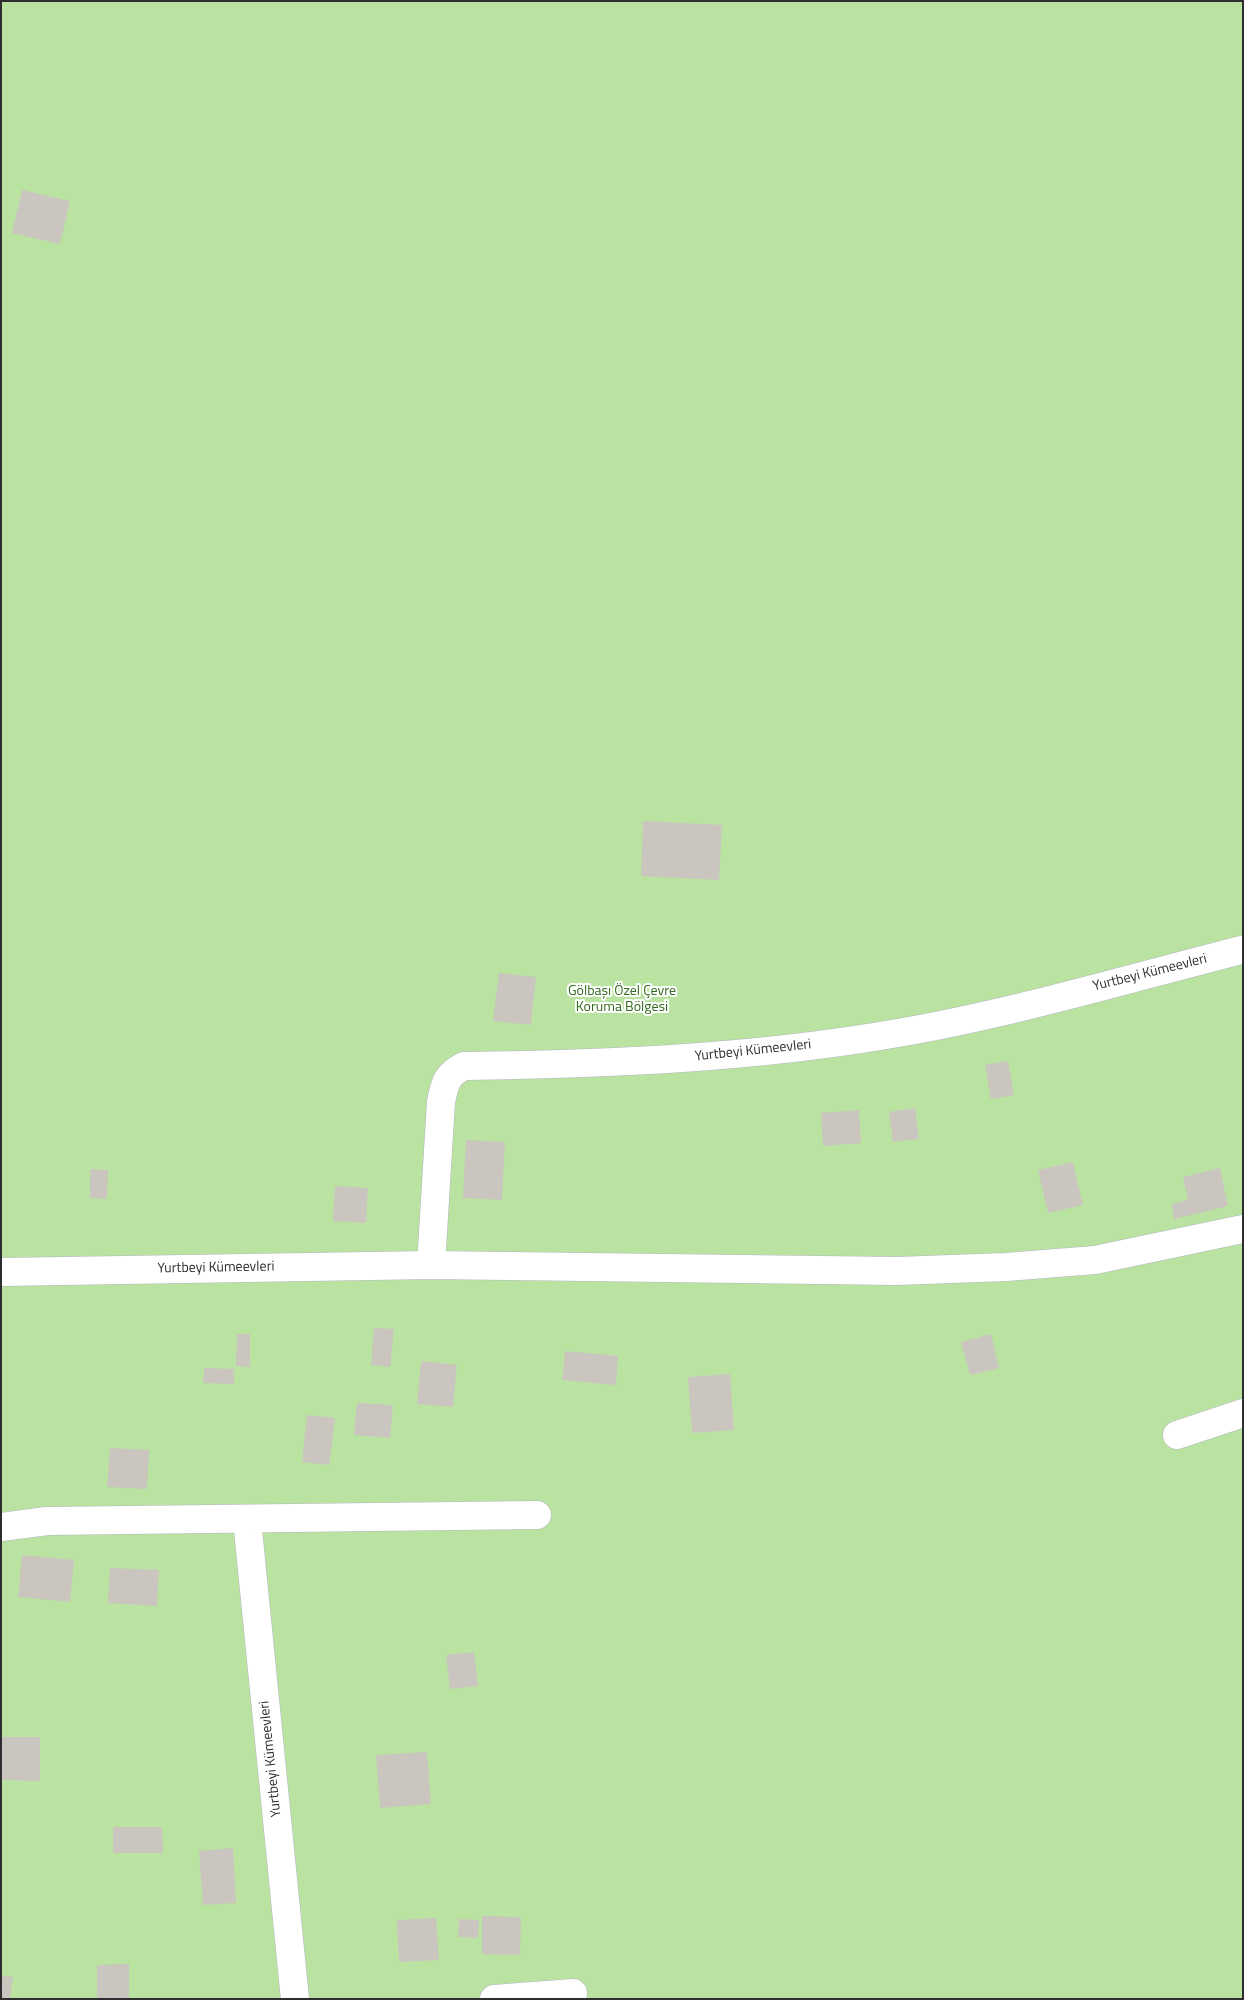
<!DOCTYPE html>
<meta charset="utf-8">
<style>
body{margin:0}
#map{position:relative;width:1244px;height:2000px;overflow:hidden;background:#eee8e1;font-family:"Titillium Web",sans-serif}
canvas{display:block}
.frame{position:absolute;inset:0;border:2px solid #2e2e2e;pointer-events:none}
</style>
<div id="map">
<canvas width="1244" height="2000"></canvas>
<div class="frame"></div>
</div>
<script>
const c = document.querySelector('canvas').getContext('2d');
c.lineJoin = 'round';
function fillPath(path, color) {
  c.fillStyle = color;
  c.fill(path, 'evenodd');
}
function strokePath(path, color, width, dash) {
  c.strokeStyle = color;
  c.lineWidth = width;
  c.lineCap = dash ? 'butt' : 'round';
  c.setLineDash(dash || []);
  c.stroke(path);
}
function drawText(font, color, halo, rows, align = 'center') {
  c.font = font + ' "Titillium Web",sans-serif';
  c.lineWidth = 4;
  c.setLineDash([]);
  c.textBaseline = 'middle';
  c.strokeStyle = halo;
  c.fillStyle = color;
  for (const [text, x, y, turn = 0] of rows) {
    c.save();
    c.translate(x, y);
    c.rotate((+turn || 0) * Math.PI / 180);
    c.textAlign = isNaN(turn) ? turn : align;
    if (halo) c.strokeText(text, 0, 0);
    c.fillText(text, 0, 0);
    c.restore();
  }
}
fillPath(new Path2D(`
 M1,1H1243V1999H1Z`), '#bae2a1');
fillPath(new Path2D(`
 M22,190L70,201L60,244L12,233Z
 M643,821L722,825L719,880L641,876Z
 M499,973L536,977L531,1025L493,1021Z
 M1008,1061L1014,1095L991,1099L985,1065Z
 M915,1108L919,1139L893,1142L889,1112Z
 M859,1110L861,1143L823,1146L821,1113Z
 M466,1140L505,1142L502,1200L463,1198Z
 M1073,1162L1083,1205L1048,1213L1038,1170Z
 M1220,1168L1228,1206L1174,1219L1172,1204L1188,1200L1183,1177Z
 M90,1169L108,1170L107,1199L90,1198Z
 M335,1186L368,1188L366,1223L333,1221Z
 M374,1328L394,1329L390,1367L371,1365Z
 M237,1334H250V1367L236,1366Z
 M991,1334L999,1368L970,1375L961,1342Z
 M565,1351L618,1356L616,1385L562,1380Z
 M421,1361L457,1365L453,1407L417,1404Z
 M204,1368L234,1369V1384L203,1383Z
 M730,1374L734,1430L692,1433L688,1377Z
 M357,1403L393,1405L390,1438L354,1435Z
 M307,1415L335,1418L329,1465L302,1462Z
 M110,1448L149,1450L147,1489L107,1487Z
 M22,1555L74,1560L70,1602L18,1597Z
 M110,1568L159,1570L157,1606L108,1603Z
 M474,1652L478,1686L450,1689L446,1655Z
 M1,1737H40V1781L1,1780Z
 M427,1752L431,1804L380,1808L376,1755Z
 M113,1827H162L163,1853H113Z
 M233,1848L236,1903L203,1905L199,1851Z
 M482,1916L521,1917L520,1955L482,1954Z
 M436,1918L439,1960L399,1962L397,1920Z
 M459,1919L479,1920L478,1938L458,1937Z
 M129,1964V1999H97V1965Z
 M1,1976L13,1977L10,1999H1Z`), '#cac6bf');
const street = new Path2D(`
 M431,1265L441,1102C445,1083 446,1075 464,1066C610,1064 755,1058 898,1033C1014,1013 1127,979 1241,950
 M1,1272L431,1265L897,1271L1006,1267L1095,1260L1243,1229
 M1177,1435L1243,1413
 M247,1520L295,1999
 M1,1527L47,1521L537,1515
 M494,1999L573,1993`);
strokePath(street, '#b4b8c0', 29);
strokePath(street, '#fff', 28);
drawText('14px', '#2e2e2e', '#fff', [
 ["Yurtbeyi Kümeevleri",1150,973,-14],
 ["Yurtbeyi Kümeevleri",753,1051,-6],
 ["Yurtbeyi Kümeevleri",216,1268,-1],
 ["Yurtbeyi Kümeevleri",271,1759,-96]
]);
drawText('14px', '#326a1e', '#fff', [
 ["Gölbaşı Özel Çevre",622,992],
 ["Koruma Bölgesi",622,1008]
]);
</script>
